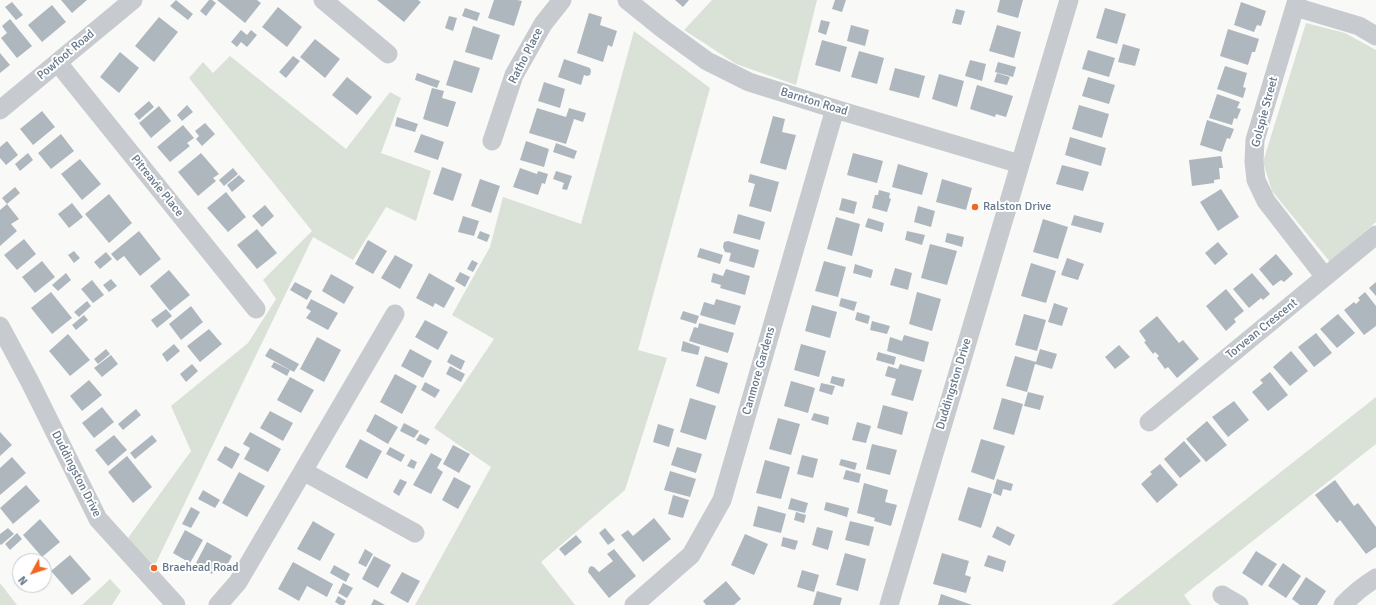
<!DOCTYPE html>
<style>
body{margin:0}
#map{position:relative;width:1376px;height:605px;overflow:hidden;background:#f9f9f7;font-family:Signika,sans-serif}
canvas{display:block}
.north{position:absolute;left:12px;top:553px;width:40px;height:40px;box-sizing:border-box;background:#fff;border:1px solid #c2c9d0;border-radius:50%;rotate:230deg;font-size:11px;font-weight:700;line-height:16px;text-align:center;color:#66778a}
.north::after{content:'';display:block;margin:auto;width:14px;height:18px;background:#f06520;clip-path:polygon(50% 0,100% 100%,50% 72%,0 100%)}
</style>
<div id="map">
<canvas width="1376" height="605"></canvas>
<div class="north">N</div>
</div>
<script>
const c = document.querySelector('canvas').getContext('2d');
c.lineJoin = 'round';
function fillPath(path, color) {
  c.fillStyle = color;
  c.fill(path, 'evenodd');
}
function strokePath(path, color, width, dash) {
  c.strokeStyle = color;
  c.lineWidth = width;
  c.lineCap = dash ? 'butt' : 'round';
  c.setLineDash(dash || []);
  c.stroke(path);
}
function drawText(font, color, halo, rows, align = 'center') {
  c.font = font + ' Signika,sans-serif';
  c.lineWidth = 4;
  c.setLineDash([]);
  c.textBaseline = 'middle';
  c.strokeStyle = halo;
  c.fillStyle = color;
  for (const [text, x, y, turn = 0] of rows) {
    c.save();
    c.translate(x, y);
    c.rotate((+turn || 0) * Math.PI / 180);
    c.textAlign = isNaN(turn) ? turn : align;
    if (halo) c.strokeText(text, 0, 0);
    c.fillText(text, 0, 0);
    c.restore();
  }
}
fillPath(new Path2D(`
 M712,0H817L796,85L736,64L684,30Z
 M1306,23L1345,33L1376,50V222L1330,262L1272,191L1263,162Z
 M634,31L710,88L638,350L667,358L625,490L541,562L575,605H415L491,467L434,428L494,339L452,315L490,247L503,197L581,224Z
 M230,56L346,149L390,92L401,98L381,153L431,171L416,221L386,207L353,260L313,237L153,569L128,538L191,451L171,406L248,343L276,299L263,280L312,231L189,78L203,62L213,73Z
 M1376,397V444L1184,595L1191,605H1112Z
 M110,579L121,591L112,605H82Z
 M0,583L17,605H0Z`), '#dae2d8');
fillPath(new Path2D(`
 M61,0H87L72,13Z
 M176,0L193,14L188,20L170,6Z
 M209,0H212L216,3L206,16L200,11Z
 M217,0H257L261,3L245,23Z
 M377,0H418L421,2L404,22Z
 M494,0H517L522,1L514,26L488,18Z
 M675,0H689L683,7Z
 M835,0H846L842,12L832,9Z
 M1000,0H1023L1018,18L997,12Z
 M12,2L23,15L16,20L5,7Z
 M1241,2L1266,11L1261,26L1257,25L1254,32L1234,25Z
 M52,5L66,22L42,42L28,25Z
 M278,7L302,27L287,47L262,27Z
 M465,8L480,13L477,21L462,16Z
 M1105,8L1126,14L1117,44L1096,38Z
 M956,9L965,11L961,25L952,23Z
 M589,13L602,17L600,25L617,31L612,47L608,45L603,62L577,53Z
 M449,16L457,18L453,31L445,28Z
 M159,17L178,32L154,62L135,46Z
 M10,19L32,46L17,58L1,38L7,33L2,26Z
 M821,20L830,22L826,35L818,32Z
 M851,25L869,30L865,46L847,41Z
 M997,25L1021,32L1014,58L989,51Z
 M473,26L500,35L492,60L465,52Z
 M1228,29L1259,39L1255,52H1252L1248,65L1220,56Z
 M241,30L247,35L251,30L257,35L247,47L241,42L237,47L231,42Z
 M315,39L340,59L325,78L300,57Z
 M822,40L847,47L840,72L815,65Z
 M1123,44L1140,49L1135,66L1118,62Z
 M1088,50L1115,58L1109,77L1082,69Z
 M859,51L884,58L877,84L851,77Z
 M120,52L139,68L119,93L100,77Z
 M0,53L10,65L0,73Z
 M293,56L300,61L286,78L279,72Z
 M564,59L590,68L591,71L590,75L587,76L584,75L581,85L558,77Z
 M454,60L480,68L472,93L446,85Z
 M970,60L986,64L982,81L965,76Z
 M998,62L1016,67L1013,77L995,72Z
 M1225,66L1247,73L1243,87L1246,88L1243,98L1217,89Z
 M895,68L925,76L919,98L889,90Z
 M417,73L440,81L437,88L415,80Z
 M997,73L1010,77L1007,85L994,82Z
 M939,74L964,81L957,107L932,99Z
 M347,77L372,97L357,115L332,95Z
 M1088,77L1115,85L1109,104L1082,96Z
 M544,82L565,89L560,108L538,101Z
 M977,85L1013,96L1006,117L996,114L995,117L970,109Z
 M432,88L444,91L442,98L456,102L448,127L423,119Z
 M1217,94L1240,102L1237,108L1241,109L1237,119L1234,118L1232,125L1209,118Z
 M149,101L154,107L139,120L134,114Z
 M187,105L193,112L182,121L177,115Z
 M1079,105L1109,114L1102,138L1072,129Z
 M159,106L171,121L151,138L139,123Z
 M537,108L566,117L569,108L586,113L583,122L574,119L566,144L529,133Z
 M42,111L55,127L33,145L20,129Z
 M773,116L785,119L782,132L796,135L786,170L760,163Z
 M397,117L418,124L415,132L395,126Z
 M1207,120L1234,129L1230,139L1227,138L1222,152L1200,145Z
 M205,123L215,134L202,146L196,139L199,136L195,131Z
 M183,125L194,138L187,143L190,146L170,162L157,147Z
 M61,134L74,151L51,169L38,153Z
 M421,134L444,142L438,160L414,152Z
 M1070,137L1106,148L1101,166L1065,155Z
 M7,141L18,155L6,165L0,158V147Z
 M526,141L549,149L544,167L520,160Z
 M556,143L577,151L574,159L553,152Z
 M28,153L33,160L20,171L15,164Z
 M201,153L219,174L213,178L216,181L198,196L178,172Z
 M853,153L883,161L877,183L847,175Z
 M1221,156L1223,168H1219L1220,179L1214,180V183L1192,186L1189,160Z
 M80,159L101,184L82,200L61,174Z
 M898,164L928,173L922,195L892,187Z
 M1062,165L1089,172L1083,191L1056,184Z
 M442,167L462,174L453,201L433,194Z
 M233,168L238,174L224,186L219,180Z
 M520,168L537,174L538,171L548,174L545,184L542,183L538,195L513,187Z
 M556,171L572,176L567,190L562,189L564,183L553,179Z
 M750,174L779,182L771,212L749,206L755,184L748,182Z
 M239,175L245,181L232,192L227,185Z
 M480,179L500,186L491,213L471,206Z
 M942,179L972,188L966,210L936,202Z
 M15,187L20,193L7,204L2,198Z
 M1221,189L1239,217L1218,231L1200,202Z
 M879,190L890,193L889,198L891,199L887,212L872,208L875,195H878Z
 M226,192L246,217L228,232L207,208Z
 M109,194L132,223L109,243L85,214Z
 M842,198L857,202L854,214L839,210Z
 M72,203L83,217L69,228L58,214Z
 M7,204L19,219L11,224L17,231L0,246V210Z
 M265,205L274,216L262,227L252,216Z
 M918,206L935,211L931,227L914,222Z
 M738,214L765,222L760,240L733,233Z
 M1074,215L1104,223L1101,233L1071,225Z
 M463,216L479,221L474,236L458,232Z
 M836,217L860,224L852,256L827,249Z
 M868,218L884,223L882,232L865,227Z
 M1043,219L1068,227L1058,259L1033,252Z
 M257,229L277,253L257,269L237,245Z
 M139,231L161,259L140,276L124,256L117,261L111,254Z
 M480,231L490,235L487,242L477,238Z
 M907,231L925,235L922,245L905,240Z
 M947,233L964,237L962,247L945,242Z
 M24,239L36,254L17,270L4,255Z
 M368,240L387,251L373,274L355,264Z
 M728,241L759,250L754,268L729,261L731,253L725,252L723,247L724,242Z
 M1218,242L1228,254L1215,265L1205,253Z
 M930,244L957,251L947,285L921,278Z
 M700,248L723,255L720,264L697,257Z
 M74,251L80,258L74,263L68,255Z
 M106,252L112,259L100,269L94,262Z
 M1276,254L1293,274L1284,282L1281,280L1273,286L1259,269Z
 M395,255L413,265L400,289L381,278Z
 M1067,258L1084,264L1078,280L1061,275Z
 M472,260L478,263L473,272L467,269Z
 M42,261L55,277L35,293L22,277Z
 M824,261L846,267L838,297L815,291Z
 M1031,263L1056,271L1046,303L1021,296Z
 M855,264L873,270L871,278L853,273Z
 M895,268L912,273L908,290L890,285Z
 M726,269L750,276L745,295L720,288L721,285L711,282L713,273L723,276Z
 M169,270L190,295L170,311L150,286Z
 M460,272L470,277L465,287L455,281Z
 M66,273L71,280L58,291L52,285Z
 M429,273L455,288L444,308L435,303L433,307L416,298Z
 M1252,273L1270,294L1263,300L1261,298L1249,308L1233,289Z
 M331,274L354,287L344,304L322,291Z
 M111,279L117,286L109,292L103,285Z
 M92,280L104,295L93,303L81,289Z
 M295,282L312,291L307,300L290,290Z
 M1376,282V296L1369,288Z
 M1226,289L1244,311L1234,319L1236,322L1226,331L1206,306Z
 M51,292L72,318L52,334L31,308Z
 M917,292L941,299L932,331L909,324Z
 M1365,292L1376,306V326L1364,335L1344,310L1354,302L1356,304L1360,300L1358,298Z
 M841,298L857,302L854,311L839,306Z
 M311,299L338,313L328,330L306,318L311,311L306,308Z
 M716,299L741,306L735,325L700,315L704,302L714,305Z
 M87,301L91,306L79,317L74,312Z
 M1054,303L1068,308L1062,326L1048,322Z
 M812,305L837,312L830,338L805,331Z
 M191,306L203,322L181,340L169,324Z
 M166,309L172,316L157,328L151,320Z
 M683,311L699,316L696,324L680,319Z
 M857,312L870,316L868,324L855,320Z
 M1024,314L1046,320L1037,351L1015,345Z
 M1338,314L1355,333L1337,348L1320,329Z
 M84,315L88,320L76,330L72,325Z
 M1157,316L1179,343L1183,340L1199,359L1177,378L1168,367L1165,369L1157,358L1159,356L1155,352L1153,354L1144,342L1146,341L1139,331Z
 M425,320L448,332L438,350L415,337Z
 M872,321L890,326L887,334L870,330Z
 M699,323L734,333L728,353L689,341L694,327L698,328Z
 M209,329L222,344L200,362L187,346Z
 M1316,333L1332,353L1314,367L1298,347Z
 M68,334L90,360L70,376L49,351Z
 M904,335L929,342L924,362L887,351L890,337L902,341Z
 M317,337L341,350L324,382L300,369Z
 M683,341L700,347L698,355L681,351Z
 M174,344L180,351L167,362L162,354Z
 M801,344L826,351L819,377L794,370Z
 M1119,345L1130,357L1115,369L1105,357Z
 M270,348L299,364L294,372L265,356Z
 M106,349L110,354L98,364L94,359Z
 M410,349L432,361L423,378L401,366Z
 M1040,349L1057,354L1052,369L1035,364L1027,392L1006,386L1015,356L1036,362Z
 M1291,351L1308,371L1290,386L1273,367Z
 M878,352L896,357L894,365L876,360Z
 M451,354L465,361L461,370L447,362Z
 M111,355L118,364L102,377L94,368Z
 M705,356L728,363L719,394L696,386Z
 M274,362L290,370L287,376L271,367Z
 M192,364L198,371L186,382L180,374Z
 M900,364L922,370L913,401L891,395L896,379L885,376L888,366L898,369Z
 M450,366L465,374L461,382L446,374Z
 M1270,372L1288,395L1268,411L1252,392L1263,383L1260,380Z
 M395,374L417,386L402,414L380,402Z
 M832,376L845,379L843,387L830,383Z
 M290,377L314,390L301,413L277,400Z
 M89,380L102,395L82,411L70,396Z
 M791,381L815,388L808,413L784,406Z
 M425,382L440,390L435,398L421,390Z
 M821,383L835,386L832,395L819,391Z
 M1028,392L1044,396L1040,410L1024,406Z
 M690,398L716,406L706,440L680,432Z
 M1002,398L1023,404L1014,435L993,429Z
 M1234,401L1249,420L1228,437L1212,417Z
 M883,405L908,412L902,435L877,428Z
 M102,407L114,422L94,438L82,423Z
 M136,409L141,415L123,430L118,424Z
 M270,411L293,423L283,441L260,428Z
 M814,413L829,417L828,425L811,420Z
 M375,414L398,427L388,444L366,431Z
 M778,418L800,424L791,455L769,449Z
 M1207,421L1227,445L1206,462L1186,439Z
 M857,422L871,426L866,443L852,440Z
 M404,423L419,431L414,438L400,431Z
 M658,424L674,429L669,447L653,442Z
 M0,432L12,445L0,456Z
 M250,432L281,449L268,472L244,459L250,448L243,444Z
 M420,434L430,439L426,445L416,440Z
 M114,435L127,450L108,466L95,450Z
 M152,435L157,441L135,459L130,453Z
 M360,439L382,451L367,479L345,467Z
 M981,439L1005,446L994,480L971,472Z
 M1184,441L1201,461L1180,478L1164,459Z
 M872,444L897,450L890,475L866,469Z
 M453,445L470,454L459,473L443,464Z
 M225,446L240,454L232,469L217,460Z
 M390,447L405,455L401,462L386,454Z
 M677,447L702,454L696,473L671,465Z
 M431,453L442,459L437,468L443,472L431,494L413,485Z
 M802,455L818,459L813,478L797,474Z
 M127,456L152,487L133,503L108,472Z
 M12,457L26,473L0,495V468Z
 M411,459L417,462L414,469L407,466Z
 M841,459L857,463L855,470L839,465Z
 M765,460L790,467L781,499L756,493Z
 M1160,464L1178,485L1157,503L1141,484L1152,474L1150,472Z
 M846,470L861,474L859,483L843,479Z
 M670,471L696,479L690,497L664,490Z
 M239,472L265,486L247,517L222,503Z
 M454,477L471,486L458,509L442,500Z
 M400,479L407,482L399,496L393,492Z
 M997,479L1013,484L1011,491L1003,489L1001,496L993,493Z
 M1335,480L1354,506L1358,503L1376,527V547L1366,554L1340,520L1337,523L1315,495Z
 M864,483L888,490L885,502L897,505L891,526L874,521L875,518L857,513Z
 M26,485L40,501L13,524L0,508Z
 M968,487L992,494L981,528L958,520Z
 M203,490L220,500L215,508L198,499Z
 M673,495L689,500L683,518L668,514Z
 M791,498L808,503L805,513L788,509Z
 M826,502L849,508L847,517L824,510Z
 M758,506L786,514L781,533L753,526Z
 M191,507L200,512L191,528L182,524Z
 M796,512L806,515L804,523L794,520Z
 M654,518L671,539L643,562L621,535L628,530L633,536Z
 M40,519L60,542L42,557L23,535Z
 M313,521L335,534L320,561L297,549Z
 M850,521L874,527L869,546L845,540Z
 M997,526L1015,535L1010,546L992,537Z
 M817,527L833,531L828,550L812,545Z
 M8,528L14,534L1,545L0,544V534Z
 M605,528L615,540L608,545L599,533Z
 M185,530L203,540L190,563L173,553Z
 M17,533L22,539L10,550L5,544Z
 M745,534L768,544L754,575L731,565Z
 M576,535L582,542L565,556L559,549Z
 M783,537L798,541L795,550L781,546Z
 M207,542L232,556L223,573L215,568L212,574L195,565Z
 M365,549L373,554L366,567L358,563Z
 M614,549L636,576L609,598L588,572L589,568L591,566L594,567L599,572L613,561L607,554Z
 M1256,551L1277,564L1262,586L1242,573Z
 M845,553L866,559L858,591L836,585Z
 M942,553L969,561L965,575L971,577L966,593L933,584Z
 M70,555L91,579L72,595L51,571Z
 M988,555L1006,561L1003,572L984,566Z
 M374,556L391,565L378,588L362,579Z
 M293,562L333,584L327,597L307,586L299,601L278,589Z
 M1283,563L1301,576L1286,598L1268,586Z
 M334,565L350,574L346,582L330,573Z
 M802,570L819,575L814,592L797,587Z
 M402,572L420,581L408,603L390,593Z
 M1306,577L1326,591L1317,605H1300L1292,599Z
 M726,581L741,599L734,605H706L703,601Z
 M343,583L353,588L347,598L338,593Z
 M817,591L842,598L840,605H813Z
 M941,594L972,605H938Z
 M338,596L346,601L344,605H340L335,602Z
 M374,599L385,605H371Z`), '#afb7be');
strokePath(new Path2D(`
 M323,0L388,54
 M627,0L663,29L707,61L749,82L835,109L1020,164
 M1297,0L1255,140L1254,162L1256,180L1266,201L1325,277
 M1295,7L1359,26L1376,36
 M58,63L256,309
 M0,110L133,0
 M492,141L514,75L543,24L562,0
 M0,326L30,382L98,519L176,605
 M1149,422L1376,235
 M303,471L415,533
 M1222,595L1239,605
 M218,605L238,582L395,314
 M634,605L691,555L722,500L835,109
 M889,605L1069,0
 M1343,605C1353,594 1363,586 1376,578`), '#c7cacf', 19);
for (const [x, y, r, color] of [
 [975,207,4,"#f06520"],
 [154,568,4,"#f06520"]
]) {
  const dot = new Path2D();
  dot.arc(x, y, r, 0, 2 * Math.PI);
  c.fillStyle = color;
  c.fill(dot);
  strokePath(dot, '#fff', 1.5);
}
drawText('12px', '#66778a', '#fff', [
 ["Powfoot Road",66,55,-40],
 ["Ratho Place",526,56,-63],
 ["Barnton Road",814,102,17],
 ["Golspie Street",1265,112,-75],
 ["Pitreavie Place",157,186,51],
 ["Torvean Crescent",1262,329,-39],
 ["Canmore Gardens",759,371,-74],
 ["Duddingston Drive",954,384,-73],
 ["Duddingston Drive",76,474,63]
]);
drawText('12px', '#66778a', '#fff', [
 ["Ralston Drive",983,207],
 ["Braehead Road",162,568]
], 'left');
</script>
